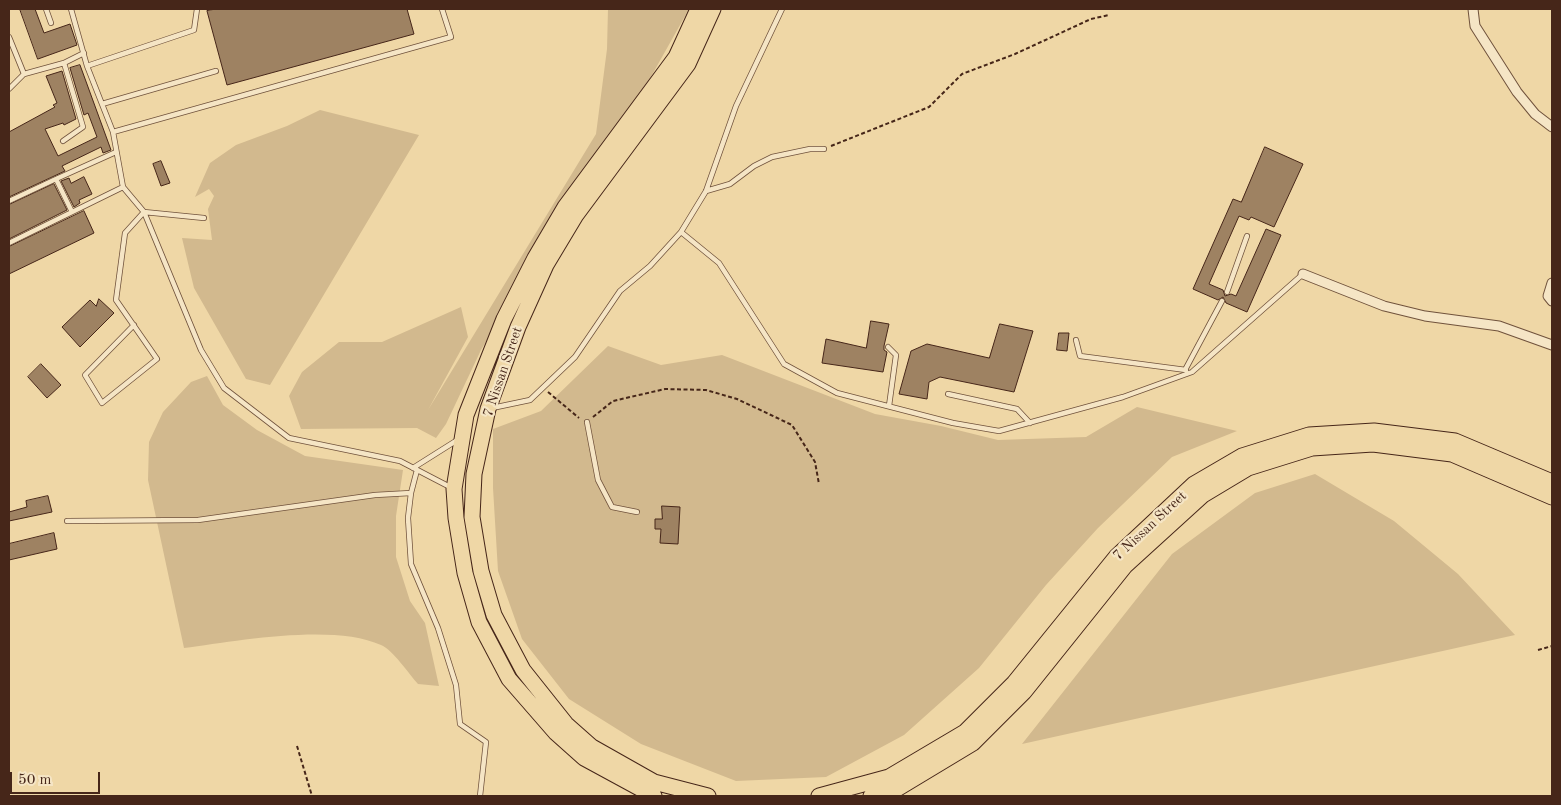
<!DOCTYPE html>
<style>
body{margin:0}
#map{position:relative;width:1561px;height:805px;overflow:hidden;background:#efd7a6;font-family:"Old Standard TT",serif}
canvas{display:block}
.frame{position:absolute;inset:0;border:10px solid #462619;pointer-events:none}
.scale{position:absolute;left:10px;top:772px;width:90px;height:22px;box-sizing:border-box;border:2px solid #462619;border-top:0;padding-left:6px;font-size:15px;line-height:18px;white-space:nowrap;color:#462619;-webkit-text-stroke:4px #f5e5c5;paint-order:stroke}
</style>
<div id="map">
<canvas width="1561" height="805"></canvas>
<div class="frame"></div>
<div class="scale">50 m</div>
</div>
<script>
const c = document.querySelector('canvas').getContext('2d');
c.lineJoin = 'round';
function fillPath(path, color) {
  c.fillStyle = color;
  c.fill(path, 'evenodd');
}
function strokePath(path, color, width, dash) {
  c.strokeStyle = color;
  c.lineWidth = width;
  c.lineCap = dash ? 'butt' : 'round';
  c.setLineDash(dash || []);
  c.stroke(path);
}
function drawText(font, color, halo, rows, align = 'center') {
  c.font = font + ' "Old Standard TT",serif';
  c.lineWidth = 4.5;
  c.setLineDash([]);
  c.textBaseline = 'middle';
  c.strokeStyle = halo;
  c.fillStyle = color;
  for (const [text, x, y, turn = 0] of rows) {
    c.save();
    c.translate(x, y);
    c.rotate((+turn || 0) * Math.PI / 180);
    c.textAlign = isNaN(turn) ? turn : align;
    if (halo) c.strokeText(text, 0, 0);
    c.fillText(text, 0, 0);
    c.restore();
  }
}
fillPath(new Path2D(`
 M608,9H689L621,130L550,233L481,350L446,424L436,438L417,428L301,429L289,396L302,372L339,342H382L461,307L468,337L428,410L596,134L607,49Z
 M320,110L419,135L270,385L246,379L194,288L182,238L212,240L208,209L214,196L209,189L195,197L210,163L236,145L287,126Z
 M608,346L661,365L722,355L875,414L941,426L998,440L1086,437L1137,407L1237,431L1172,457L1098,528L1046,585L979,668L904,735L826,777L736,781L641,744L569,699L522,639L498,571L493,488V429L541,411Z
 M207,376L223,405L257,430L305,456L403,470L396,516V557L410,601L425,623L439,686L418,684C410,675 392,649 381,645C334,623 236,641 184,648L148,480L149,442L163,412L191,382Z
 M1315,474L1394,521L1458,574L1515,635L1022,744L1172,554L1255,493Z`), '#d2b98e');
const building = new Path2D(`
 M20,9H35L44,33L70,24L77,45L38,59Z
 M216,9H407L414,34L227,85L207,11Z
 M80,65L111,150L103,153L101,147L62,166L65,171L9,197V132L55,107L53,105L57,103L46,76L62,71L76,119L64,125L63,123L45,129L58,156L97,137L88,113L84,115L70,68Z
 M1265,147L1303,164L1274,227L1251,217L1249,220L1239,216L1209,284L1223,290L1225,296L1231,294L1236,296L1266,229L1281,235L1247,312L1226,303L1223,297L1218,300L1193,289L1233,199L1241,202Z
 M161,161L170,183L161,186L153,164Z
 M84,177L92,194L79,200L80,203L74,207L61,181L69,178L71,183Z
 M54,184L67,210L9,239V205Z
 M84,211L94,233L9,274V247Z
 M99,299L114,313L80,347L62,327L90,300L96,306Z
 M871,321L889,324L884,346V350L887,352L883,372L822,363L826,339L866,348Z
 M1000,324L1033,331L1014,392L940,377L929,382L927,399L899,394L911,351L927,344L989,358Z
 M1059,333H1069L1067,351L1057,350Z
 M41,364L61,385L47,398L28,377Z
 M48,496L52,512L9,521V512L27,507L26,501Z
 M662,506L680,507L678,544L660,543L661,529H655V519H662Z
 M54,533L57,549L9,560V544Z`);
fillPath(building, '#9e8262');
strokePath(building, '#462619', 1);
const lane = new Path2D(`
 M46,9L51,23
 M71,9L87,66L113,132L123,187L144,212L201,350L224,388L289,438L400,461L450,487
 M9,37L24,74
 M87,66L194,30L197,9
 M9,89L24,74L64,63
 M102,104L216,71
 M113,132L451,37L442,9
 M63,141L83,127L64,63L84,53
 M56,179L116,152
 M706,191L730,184L754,166L772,157L810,149H824
 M9,201L56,179L72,212
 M681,232L706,191L736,106L782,9
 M9,243L123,187
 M1227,292L1247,236
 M134,325L85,375L102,403L157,359L116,300L125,233L144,212L204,218
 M1076,340L1080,356L1186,370
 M888,347L896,355L889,406
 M1185,370L1222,301
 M948,394L1017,409L1030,423
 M492,408L530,400L575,357L620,291L650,266L681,232L719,263L784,364L837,393L953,423L999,431L1123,397L1192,372L1303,274
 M587,422L598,480L612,507L637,512
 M413,468L459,439
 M411,493L408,518L411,564L438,628L456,685L460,724L486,742L480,796
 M67,521L198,520L375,495L411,493L417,470`);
const street = new Path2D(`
 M1473,9L1475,26L1517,92L1535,114L1552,127
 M1303,274L1384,306L1425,316L1499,326L1552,345
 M1552,283L1548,296L1552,301`);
const primary = new Path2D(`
 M654,796L584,758L556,733L509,679L479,622L465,573L456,518L454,489L466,415L504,319L535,258L565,207L676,57L698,9
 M708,796L654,782L592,747L566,724L523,670L494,615L481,571L472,517L474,474L488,409L518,327L546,265L576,215L688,64L713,9
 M819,796L889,777L965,732L1014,683L1116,557L1194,484L1242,456L1309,435L1374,431L1455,441L1552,482
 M871,796L895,790L973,743L1024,692L1125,566L1203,495L1248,468L1312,448L1373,444L1452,454L1552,497`);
strokePath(lane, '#70523c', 6);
strokePath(street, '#70523c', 11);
strokePath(primary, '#462619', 17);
strokePath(new Path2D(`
 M831,146L929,107L962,74L1015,54L1091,19L1109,15
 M548,392L579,418
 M593,417L613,401L665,389L706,390L737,399L792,425L815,462L819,484
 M1538,650L1552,646
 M297,746L312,796`), '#462619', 2, [4, 2.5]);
strokePath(lane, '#f5e5c5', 4.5);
strokePath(street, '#f5e5c5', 9);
strokePath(primary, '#efd7a6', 15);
drawText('14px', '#462619', '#f5e5c5', [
 ["7 Nissan Street",503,372,-71],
 ["7 Nissan Street",1150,526,-43]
]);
</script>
